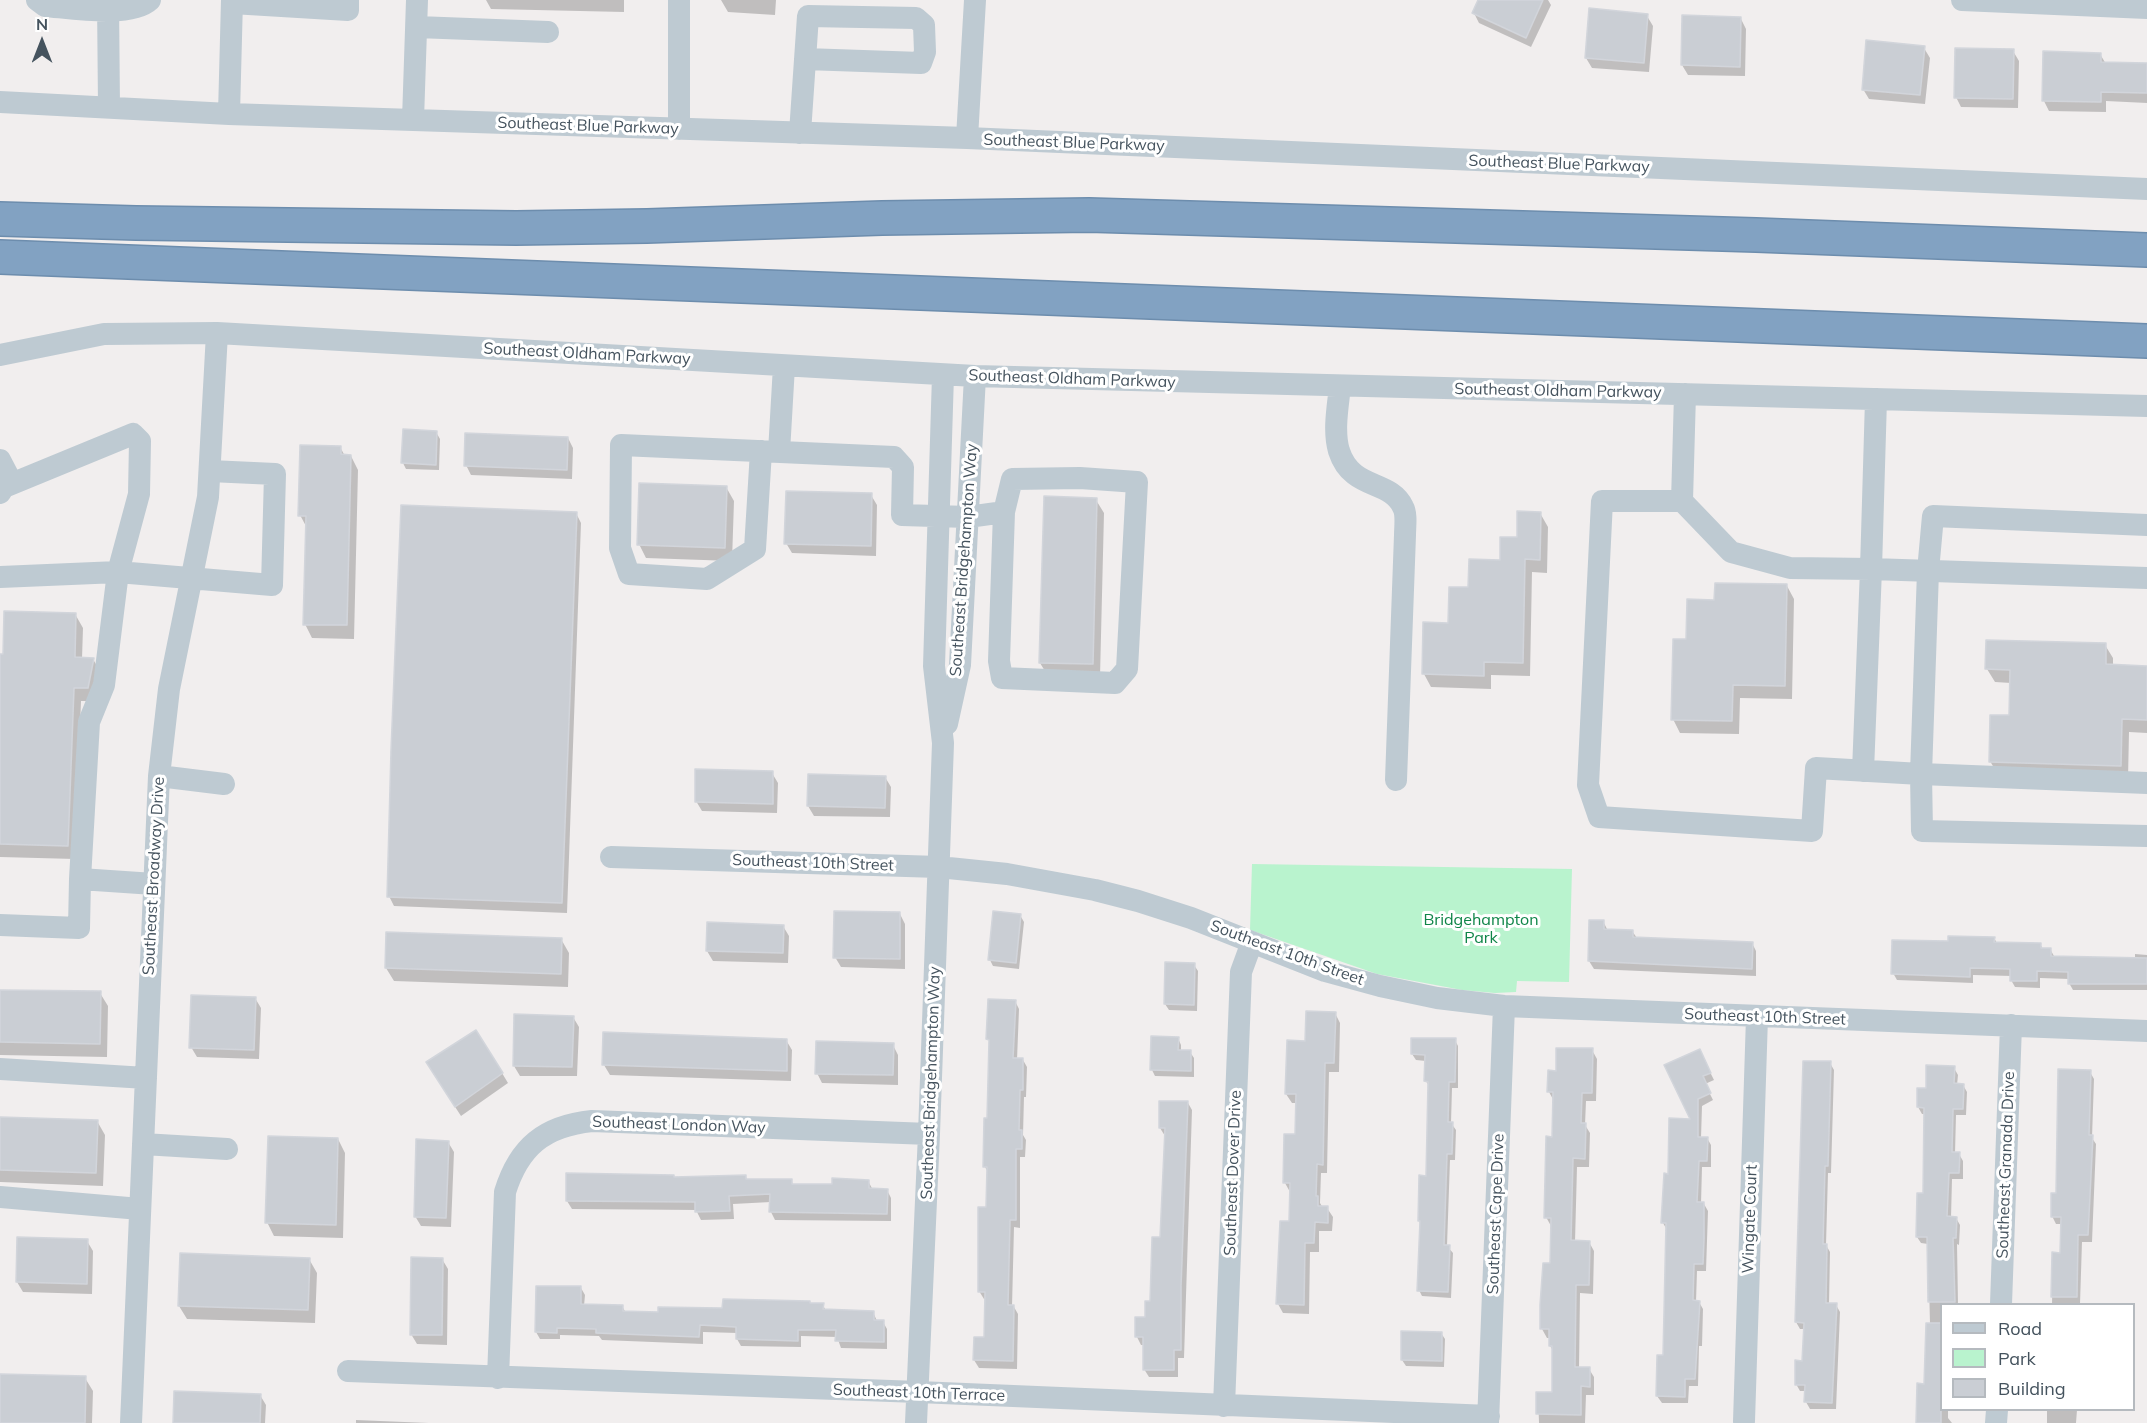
<!DOCTYPE html>
<style>
body{margin:0}
#map{position:relative;width:2147px;height:1423px;overflow:hidden;background:#f1eeee;font-family:Mulish,sans-serif}
canvas{display:block}
.legend{position:absolute;left:1940px;top:1303px;width:195px;height:108px;box-sizing:border-box;background:#fff;border:2px solid #b5babf;margin:0;padding:8px 10px;list-style:none;font-size:18px;color:#45535e}
.legend li{display:flex;align-items:center;gap:12px;height:30px}
.legend b{width:30px;border:2px solid #b5babf}
.north{position:absolute;left:12px;top:12px;width:60px;height:60px;-webkit-text-stroke:4px #fff;paint-order:stroke;rotate:0deg;font-size:16px;font-weight:700;line-height:24px;text-align:center;color:#45535e}
.north::after{content:'';display:block;margin:auto;width:21px;height:27px;background:#45535e;clip-path:polygon(50% 0,100% 100%,50% 72%,0 100%)}
</style>
<div id="map">
<canvas width="2147" height="1423"></canvas>
<ul class="legend">
<li><b style="height:8px;background:#becad2"></b>Road</li>
<li><b style="height:16px;background:#b9f3ce"></b>Park</li>
<li><b style="height:16px;background:#caced4"></b>Building</li>
</ul>
<div class="north">N</div>
</div>
<script>
const c = document.querySelector('canvas').getContext('2d');
c.lineJoin = 'round';
function fillPath(path, color) {
  c.fillStyle = color;
  c.fill(path, 'evenodd');
}
function strokePath(path, color, width, dash) {
  c.strokeStyle = color;
  c.lineWidth = width;
  c.lineCap = dash ? 'butt' : 'round';
  c.setLineDash(dash || []);
  c.stroke(path);
}
function drawText(font, color, halo, rows, align = 'center') {
  c.font = font + ' Mulish,sans-serif';
  c.lineWidth = 6;
  c.setLineDash([]);
  c.textBaseline = 'middle';
  c.strokeStyle = halo;
  c.fillStyle = color;
  for (const [text, x, y, turn = 0] of rows) {
    c.save();
    c.translate(x, y);
    c.rotate((+turn || 0) * Math.PI / 180);
    c.textAlign = isNaN(turn) ? turn : align;
    if (halo) c.strokeText(text, 0, 0);
    c.fillText(text, 0, 0);
    c.restore();
  }
}
fillPath(new Path2D(`
 M1252,864L1572,869L1569,982L1517,981L1516,992L1495,993L1462,990L1377,974L1250,930Z`), '#b9f3ce');
fillPath(new Path2D(`
 M486,0H624V12L491,9Z
 M721,0H776L775,15L728,12Z
 M1480,0H1548L1551,5L1531,47L1479,23L1474,13Z
 M1647,16L1653,26L1649,72L1592,68L1586,58Z
 M1741,19L1746,29L1745,76L1688,75L1682,65Z
 M1924,48L1930,58L1925,104L1869,99L1863,89Z
 M2013,51L2019,61L2018,108L1961,107L1956,97Z
 M2100,54L2106,64L2147,65V103L2106,101V112L2049,111L2044,101Z
 M436,432L440,439L439,470L406,469L403,463Z
 M568,438L573,448L572,479L471,475L466,465Z
 M340,447L345,456H351L358,470L354,639L312,638L305,624L307,528L300,515Z
 M726,487L734,501L732,561L646,558L639,544Z
 M871,495L877,505L876,556L792,553L786,543Z
 M1096,500L1104,513L1100,677L1048,676L1040,663Z
 M576,513L581,523L567,913L394,906L389,896Z
 M1540,513L1548,527L1547,573L1532,572L1530,676L1491,675V689L1431,687L1424,674L1470,589L1501,561Z
 M1787,586L1794,599L1792,699L1740,698L1739,734L1680,733L1673,719L1687,640L1716,602Z
 M75,614L83,628L82,659H93L101,673L95,701H81L75,859L0,857V655L4,656Z
 M2105,645L2113,658V666L2147,667V733L2129,732L2128,779L1998,775L1990,761L2010,717L2011,683L1995,682L1987,669Z
 M772,773L778,783L777,813L702,811L696,801Z
 M885,777L891,787L890,817L814,816L808,806Z
 M900,914L905,924V969L841,967L835,957Z
 M1020,915L1024,922L1019,969L993,966L990,960Z
 M1603,921L1608,931H1632L1637,938L1752,943L1756,951V976L1594,969L1589,961Z
 M783,926L789,936L788,963L713,961L707,951Z
 M1994,938L1997,943L2040,944L2043,949H2050L2054,956L2135,959V954L2147,955V990H2073L2069,983V979L2040,978V988L2015,987L2011,980L2012,976L1973,975V983L1897,980L1893,973L1950,942Z
 M561,939L569,953L568,987L394,981L386,968Z
 M1194,965L1198,971L1197,1011L1169,1010L1165,1004Z
 M0,991L100,993L108,1006L107,1057L0,1055Z
 M255,998L261,1008L259,1059L197,1057L191,1047Z
 M1015,1001L1019,1009L1017,1060H1023L1027,1067L1026,1097H1024L1023,1135L1026,1140L1025,1157H1020V1228L1014,1227L1012,1307H1014L1018,1314L1017,1369L979,1368L974,1360L975,1339H986V1299H984L979,1291L988,1209L989,1174L985,1167L988,1120L991,1044L988,1039Z
 M1335,1013L1340,1023L1339,1072H1329L1327,1173H1321L1320,1203L1323,1208H1327L1333,1217L1332,1231H1319V1252H1310L1309,1314L1283,1313L1278,1304L1291,1223L1290,1192L1285,1183L1297,1136L1298,1103H1292L1286,1094L1306,1042Z
 M573,1017L579,1027L577,1076H520L514,1066Z
 M1178,1038L1181,1045V1052H1190L1194,1058V1077L1155,1076L1152,1070Z
 M786,1040L792,1050L791,1081L610,1075L604,1065Z
 M1455,1040L1458,1046V1088H1452L1451,1123L1456,1130L1455,1160H1450L1447,1246L1453,1253L1451,1298L1422,1296L1419,1290L1421,1225L1419,1221L1428,1177L1430,1088L1426,1081V1061L1416,1060L1412,1054Z
 M893,1045L898,1055V1085L822,1083L817,1073Z
 M1592,1050L1597,1059L1596,1101H1586L1585,1125L1590,1133L1589,1167H1577L1575,1242H1589L1594,1251L1593,1294L1580,1293L1579,1368L1589,1369L1594,1377V1395H1586L1585,1423H1539L1538,1393H1553L1554,1352L1550,1346V1338H1547L1542,1329L1551,1265V1226L1546,1217L1553,1138L1554,1101L1549,1092L1557,1072Z
 M1703,1058L1714,1080L1705,1084L1713,1100L1702,1106L1701,1138H1707L1711,1145V1167H1702L1701,1204H1704L1708,1211L1706,1271H1697L1696,1302H1699L1703,1309L1702,1346H1699L1698,1386H1689L1688,1403H1662L1657,1396L1665,1357L1667,1230L1663,1223L1670,1175L1692,1120Z
 M1830,1063L1834,1070L1831,1173H1828L1826,1245L1830,1252L1829,1304L1836,1305L1840,1312L1836,1409H1810L1806,1402V1391H1800L1796,1384L1804,1362L1805,1329H1800L1796,1322Z
 M1954,1068L1958,1075L1957,1085H1963L1967,1092L1966,1115H1956L1955,1154H1959L1963,1161V1179H1952L1951,1218H1956L1960,1225L1959,1245L1957,1244L1958,1304H1942V1410H1948V1418L1952,1423H1918L1926,1385L1930,1324L1928,1244L1921,1243L1917,1237L1924,1195L1926,1114H1922L1918,1107L1927,1090Z
 M2090,1072L2094,1079L2092,1138L2096,1144L2092,1242H2082L2080,1304H2052L2053,1254H2062V1224H2056L2052,1216Z
 M433,1073H502L508,1083L461,1116Z
 M1188,1103L1192,1110L1184,1358H1178V1377H1149L1144,1369V1345H1141L1137,1337L1152,1303L1161,1239L1165,1136L1160,1128Z
 M0,1118L97,1121L105,1135L103,1186L0,1182Z
 M338,1139L345,1153L343,1238L274,1236L267,1222Z
 M448,1142L454,1152L451,1227L421,1226L415,1216Z
 M745,1176L748,1180L791,1181L794,1185L833,1186L868,1181L873,1190H887L891,1198V1221L775,1220L771,1212V1202L733,1204L734,1219L701,1220L696,1210L572,1209L567,1201L674,1179Z
 M87,1241L93,1251L92,1294L23,1292L17,1282Z
 M309,1259L317,1273L315,1323L187,1319L179,1306Z
 M442,1259L448,1269L447,1345L417,1344L411,1334Z
 M581,1288L585,1295L584,1306H622L626,1313H660L810,1305H823L826,1311L873,1312L877,1321L883,1322L887,1329V1349L841,1348L837,1337L801,1336V1347L741,1346L737,1339V1333L703,1332V1344L602,1340L599,1336L560,1335V1339H540L536,1332Z
 M1441,1333L1445,1339L1444,1367L1406,1366L1402,1360Z
 M0,1376L85,1378L93,1391L92,1423H0Z
 M260,1395L266,1405L265,1423H174Z
 M2047,1410H2077L2076,1423H2047Z
 M356,1420L429,1423H356Z`), '#0003');
const building = new Path2D(`
 M1478,0H1543L1526,38L1472,13Z
 M1589,8L1648,14L1644,63L1585,58Z
 M1682,15L1741,17L1740,67L1681,65Z
 M1866,40L1925,46L1920,95L1862,90Z
 M1955,48L2014,49L2013,99L1954,98Z
 M2043,51L2101,53V62L2147,63V93L2101,92V102L2042,101Z
 M403,429L437,431L436,465L401,463Z
 M465,433L568,437L567,470L464,466Z
 M300,445L341,446V454L351,455L347,625H303L306,516H298Z
 M639,483L727,486L725,548L637,545Z
 M786,491L872,493L871,546L784,544Z
 M1044,496L1097,498L1093,664L1039,663Z
 M401,505L577,512L562,903L387,897L391,750Z
 M1517,511L1541,512L1540,560L1525,559L1523,663L1484,662V676L1422,674L1423,622L1448,623L1449,587H1468L1469,559L1500,560V537H1517Z
 M1715,583L1787,584L1785,686L1733,685L1732,721L1671,720L1673,639H1686L1687,599L1714,600Z
 M4,611L76,613L75,657L94,658L88,688H74L68,846L0,844V654H3Z
 M1986,640L2106,643V664L2147,666V720L2122,719L2121,766L1989,762L1990,715H2009L2010,670L1985,669Z
 M695,769L773,771V804L695,802Z
 M808,774L886,776L885,808L807,806Z
 M834,911L900,912V959L833,958Z
 M993,911L1021,914L1016,963L988,960Z
 M1589,920H1604V929L1633,930V937L1753,942L1752,969L1588,961Z
 M707,922L784,925L783,953L706,951Z
 M386,932L562,938L561,974L385,968Z
 M1948,936L1995,937L1994,942L2041,943V948H2051V956L2147,958V984H2068V972L2037,971V981H2010V969L1970,968V977L1891,974L1892,940L1948,941Z
 M1165,962L1195,963L1194,1005L1164,1004Z
 M0,990L101,991L100,1044L0,1042Z
 M191,995L256,997L254,1050L189,1048Z
 M988,999L1016,1000L1013,1058H1023V1090H1020L1019,1130H1022V1149H1016V1220H1010L1008,1305H1014L1013,1361L973,1360L974,1337H984L985,1292H978V1207H986L987,1167H983L984,1118H987L989,1040L986,1039Z
 M1306,1011L1336,1012L1334,1063H1325L1323,1165L1317,1164L1316,1196H1318V1206H1328V1223L1315,1222L1314,1243H1305L1304,1305L1276,1304L1280,1221H1289L1290,1183H1283L1284,1134H1295L1296,1094H1285L1287,1040L1305,1041Z
 M514,1014L574,1016L572,1067L513,1066Z
 M476,1030L503,1073L455,1107L426,1062Z
 M603,1032L787,1039V1071L602,1065Z
 M1151,1036L1179,1037L1178,1050H1191V1071L1150,1070Z
 M1411,1038H1456L1455,1082H1449L1448,1122H1453L1452,1154H1447L1444,1245H1450L1448,1292L1417,1291L1420,1221H1418L1419,1175L1426,1176L1428,1082L1424,1081L1425,1055L1411,1054Z
 M816,1041L894,1043L893,1075L815,1074Z
 M1556,1048H1593L1592,1093H1582L1581,1123H1586L1585,1159L1573,1158L1571,1240L1590,1241L1589,1285H1576L1575,1367H1590V1387L1581,1386V1415L1536,1414V1392H1552V1346H1549V1329H1540V1305L1543,1263H1550L1551,1218H1544L1546,1136L1552,1137L1553,1092H1547L1548,1070L1556,1071Z
 M1700,1049L1711,1073L1703,1076L1711,1093L1698,1099V1137H1708L1707,1161H1699L1697,1202H1704V1239L1703,1264H1694L1693,1300L1700,1301L1695,1379H1685V1397L1656,1396L1657,1355H1663L1666,1223H1661L1664,1173L1668,1174L1669,1118L1690,1119L1664,1065Z
 M1803,1061H1831L1828,1166H1825L1823,1244H1827L1826,1303H1837L1832,1403L1804,1402L1805,1385H1795V1360L1802,1361L1804,1323L1795,1322Z
 M1926,1065L1955,1066L1954,1083L1964,1084L1963,1109H1953L1952,1152H1960L1959,1173H1949L1947,1216L1957,1217L1956,1238H1953L1955,1302H1928L1927,1237H1916L1917,1193H1923L1924,1108L1917,1107V1088H1926Z
 M2058,1069L2091,1070L2089,1135H2093L2088,1235H2078L2077,1297H2051L2052,1252L2060,1253L2061,1217H2051V1193H2056Z
 M1159,1101H1188L1181,1286V1350H1174V1370H1143V1337H1135V1317H1145V1301H1150L1152,1237H1160L1165,1128H1159Z
 M0,1117L98,1120L96,1173L0,1170Z
 M268,1136L338,1138L336,1225L265,1223Z
 M416,1139L449,1141L446,1218L414,1217Z
 M566,1173L674,1175V1177L746,1175V1179H792V1184H832V1178L869,1180V1188L888,1189L887,1214L769,1212L770,1194L729,1196L730,1211L695,1212V1202L566,1201Z
 M17,1237L88,1239L87,1284L16,1282Z
 M180,1253L310,1258L308,1310L178,1306Z
 M411,1257L443,1258L442,1335H410Z
 M536,1286H581V1304L623,1305V1311L658,1312V1307L722,1308L723,1299L810,1301V1303H824L823,1309L874,1311V1320H884V1342L835,1341L836,1330H798V1341L736,1339V1327L700,1325L699,1337L596,1333V1329L557,1328V1333L535,1332Z
 M1926,1323H1941V1423H1916L1917,1383L1924,1384Z
 M1401,1331L1442,1332V1361L1401,1360Z
 M0,1374L86,1376L85,1423H0Z
 M174,1391L261,1394L260,1423H173Z`);
fillPath(building, '#caced4');
strokePath(building, '#d2d5db', 1.5);
const highway = new Path2D(`
 M0,219L136,223L516,228L647,226L882,218L1089,215L1756,235L2147,250
 M0,257L2147,341`);
strokePath(highway, '#6d8dad', 36);
strokePath(new Path2D(`
 M37,0L45,6C71,8 131,18 150,0
 M108,0L109,107
 M679,0V129
 M1962,0L2147,8
 M232,3L348,10V0
 M417,27L548,32
 M0,102L229,114L967,138L2147,189
 M229,114L232,0
 M413,120L417,0
 M800,133L808,16L916,18L924,25L925,52L921,63L805,59
 M967,138L975,0
 M0,355L104,334L217,333L975,376L2147,406
 M1340,386C1338,406 1333,431 1339,451C1352,491 1390,479 1403,507C1407,514 1405,527 1405,535L1396,780
 M1685,394L1682,501H1602L1588,785L1599,817L1812,831L1816,768L1921,774L1928,571L1933,516L2147,525
 M761,451L755,549L707,579L629,574L620,548L621,445L894,457L903,467L902,515L968,517L1004,512L1012,479L1080,478L1137,482L1127,669L1115,683L1002,678L999,661L1004,512
 M779,452L784,366
 M0,460L12,483
 M0,493L4,487L133,434L140,441L139,494L118,572L0,577
 M1682,501L1731,552L1790,568L1871,569L1876,399
 M947,724L960,665L975,376
 M1863,771L1871,569L2147,578
 M159,776L224,784
 M2147,783L1921,774L1922,831L2147,836
 M611,857L939,867L1007,874L1095,890L1138,901L1191,918L1325,971L1380,986L1437,998L1504,1006L2147,1031
 M80,879L89,722L104,685L118,572L272,585L275,474L210,471
 M0,925L79,928L80,879L154,884
 M0,1069L146,1078
 M143,1144L227,1149
 M0,1197L140,1209
 M2001,1304L2011,1025
 M348,1371L918,1392L1489,1416
 M498,1378L505,1192C519,1147 544,1126 592,1121L929,1134
 M1224,1406L1241,972L1252,942
 M1744,1421L1757,1017
 M131,1423L159,776L169,689L208,497L217,333
 M916,1423L929,1134L943,743L934,666L943,375
 M1488,1423L1504,1006
 M1996,1423L1997,1410`), '#becad2', 22);
strokePath(highway, '#82a2c2', 33);
drawText('16px', '#45535e', '#fff', [
 ["Southeast Blue Parkway",588,126,2],
 ["Southeast Blue Parkway",1074,143,2],
 ["Southeast Blue Parkway",1559,164,2],
 ["Southeast Oldham Parkway",587,354,3],
 ["Southeast Oldham Parkway",1072,379,2],
 ["Southeast Oldham Parkway",1558,391,1],
 ["Southeast Bridgehampton Way",964,560,-86],
 ["Southeast 10th Street",813,863,2],
 ["Southeast Broadway Drive",154,876,-87],
 ["Southeast 10th Street",1287,953,20],
 ["Southeast 10th Street",1765,1017,2],
 ["Southeast Bridgehampton Way",931,1083,-88],
 ["Southeast London Way",679,1125,2],
 ["Southeast Granada Drive",2006,1165,-88],
 ["Southeast Dover Drive",1233,1173,-88],
 ["Southeast Cape Drive",1496,1214,-88],
 ["Wingate Court",1750,1219,-88],
 ["Southeast 10th Terrace",919,1393,2]
]);
drawText('16px', '#0f8548', '#fff', [
 ["Bridgehampton",1481,920],
 ["Park",1481,938]
]);
</script>
